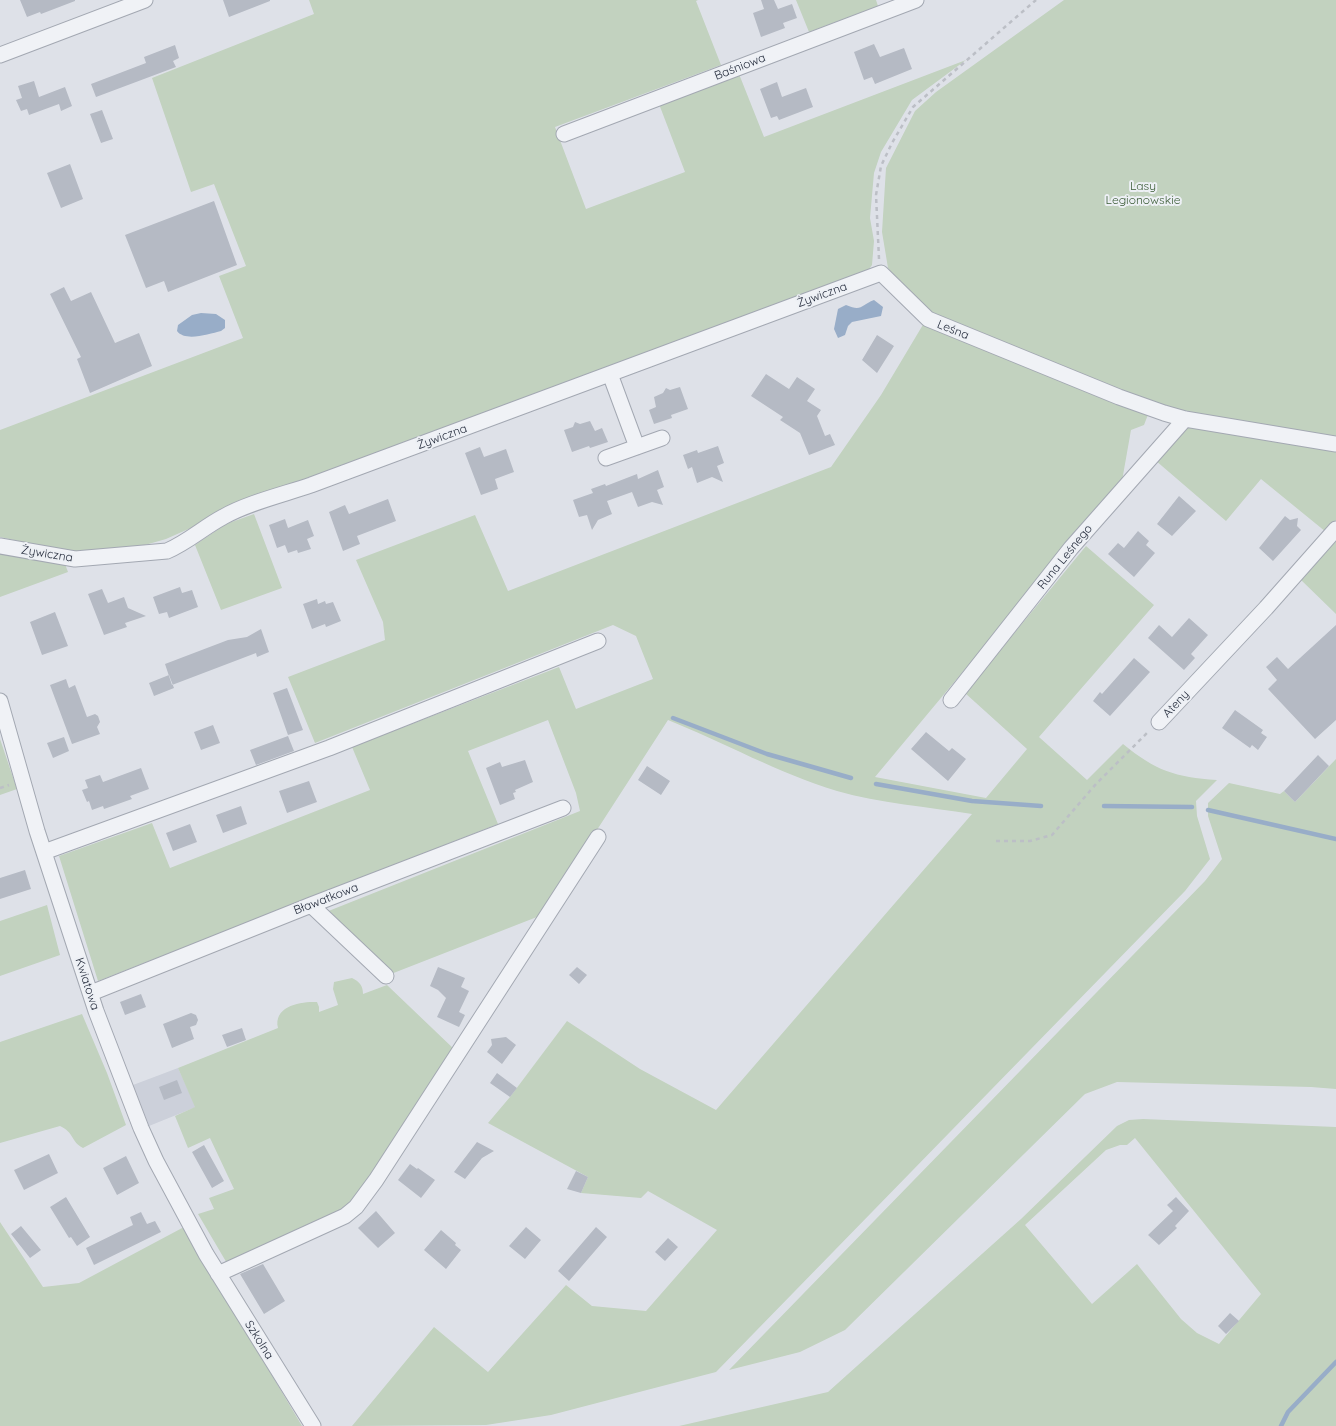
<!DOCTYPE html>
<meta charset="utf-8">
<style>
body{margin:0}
canvas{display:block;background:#dee1e8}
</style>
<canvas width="1336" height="1426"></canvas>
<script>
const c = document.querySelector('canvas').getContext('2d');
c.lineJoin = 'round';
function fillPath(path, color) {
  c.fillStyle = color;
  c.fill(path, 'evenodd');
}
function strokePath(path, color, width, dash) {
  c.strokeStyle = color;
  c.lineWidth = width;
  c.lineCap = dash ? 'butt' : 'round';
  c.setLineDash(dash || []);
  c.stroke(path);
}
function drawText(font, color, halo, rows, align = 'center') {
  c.font = font + ' Quicksand,sans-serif';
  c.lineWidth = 4;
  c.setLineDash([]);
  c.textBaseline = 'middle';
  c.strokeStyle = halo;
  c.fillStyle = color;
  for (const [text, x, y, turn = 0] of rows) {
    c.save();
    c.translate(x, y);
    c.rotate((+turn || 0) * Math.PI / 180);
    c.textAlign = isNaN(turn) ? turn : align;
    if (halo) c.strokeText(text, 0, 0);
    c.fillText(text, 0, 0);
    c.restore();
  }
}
fillPath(new Path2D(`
 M178,1068L196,1107L149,1126L133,1085Z`), '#ccd0da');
fillPath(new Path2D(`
 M309,0H698L696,1L721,65L555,127L586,209L685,172L659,104L739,74L764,137L966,60L912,100L881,152L874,173L870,218L874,241L872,265L864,276L222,510L193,527L166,539L138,547L70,552L0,537V430L243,338L219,276L246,266L214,184L191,192L152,78L314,14Z
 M796,0H876L878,6L809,32Z
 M1064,0H1336V441L1174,413L931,315L904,288L888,268L882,232L886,168L915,111L936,92Z
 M924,323L1149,412L1144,425L1131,430L1122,481L875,777L986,798L1027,749L965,693L1086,546L1154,605L1039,737L1087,780L1123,744C1156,771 1175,777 1217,780L1196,801L1197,816L1210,859L1185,891L716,1372L551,1415L486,1425L352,1426L434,1327L488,1372L566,1285L592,1306L646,1311L717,1230L648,1191L641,1198L581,1193L588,1177L488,1123L510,1097L567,1021L640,1069L716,1110L972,814C929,807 879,803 837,791C778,773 725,743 668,720L542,915L391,974L326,912L580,811L576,793L548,720L468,751L498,824L98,981L59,856L152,823L170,868L370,790L352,747L559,667L576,709L653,679L636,636L613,625L315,743L288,677L385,640L383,622L356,560L475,515L508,591L831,467L881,395Z
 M1186,423L1336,449V520L1326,532L1261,479L1226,521L1155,460Z
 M254,514L282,588L221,610L195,545L226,524Z
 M1336,538V614L1300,579Z
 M0,552L65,564L68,572L0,597Z
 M0,739L17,789L0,795Z
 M1336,759V1089L1311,1087L1117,1082L1085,1094L845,1330L800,1352L729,1370L1205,881L1222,859L1208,816V803L1229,783L1280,794L1284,791L1295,802Z
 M47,905L60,955L0,976V921Z
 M352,978C360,982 363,986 363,994L387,985L455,1050L350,1207L228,1265L198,1214L214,1209L209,1198L234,1189L210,1138L188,1148L175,1116L195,1107L178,1068L278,1028C273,1006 301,1001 317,1002L319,1007V1012L338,1005L333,989L334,982Z
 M82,1014L107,1073L126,1125L83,1148C71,1142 74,1132 60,1126L0,1143V1042Z
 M1143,1119L1336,1127V1426H679L828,1392L1021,1219L1117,1126L1129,1120ZM1135,1138L1261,1294L1219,1344L1197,1333L1181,1319L1137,1264L1092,1304L1025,1225L1106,1150L1120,1145H1127Z
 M0,1222L43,1287L79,1283L184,1227L302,1426H0Z`), '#c2d2bf');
fillPath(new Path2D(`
 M874,300L883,307L881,316L852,322L848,326L845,335L838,338L834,329L838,309L846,305C862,312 861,305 874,300Z
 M201,313L216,314L225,320V328L221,331C209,334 185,342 177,331L178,325L192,315Z`), '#98adc8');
strokePath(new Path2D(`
 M673,718L767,754L851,778
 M876,784L972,801L1041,806
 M1104,806L1192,807
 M1208,810L1336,839
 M1281,1426L1288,1412L1336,1362`), '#98adc8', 4.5);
fillPath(new Path2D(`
 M20,0H75V1L41,14L40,12L27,17Z
 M223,0H270V1L229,17Z
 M761,0H774L778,9L792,4L797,18L783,23L785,28L761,37L753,13L764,9Z
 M874,44L880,57L904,48L912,69L875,84L872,77L864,80L854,52Z
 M175,45L179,58L173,61L176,67L96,97L91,84L146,63L144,57Z
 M34,81L39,97L65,87L72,106L61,111L59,104L29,115L27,109L21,111L16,100L22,98L18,86Z
 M777,82L782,97L806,88L813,107L779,120L777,116L771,118L760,89Z
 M102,110L113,139L101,143L90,114Z
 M70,164L83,199L61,208L47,173Z
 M214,201L237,265L168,292L164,281L146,288L125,235Z
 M64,287L71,301L91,292L115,343L139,333L152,366L90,393L77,359L81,357L50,294Z
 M877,335L894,346L877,373L862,360Z
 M766,374L789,389L797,377L815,389L807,401L821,410L817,416L825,436L830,434L835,445L809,455L800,433L780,420L783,417L751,396Z
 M680,387L688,409L671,415L672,418L654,424L649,410L656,407L654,397L663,393L666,388L670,390Z
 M590,421L595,431L602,428L608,442L590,448L589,446L572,452L564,430L573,427L575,422L580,424Z
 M718,446L724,463L717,466L723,482L712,477L697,483L692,467L688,469L683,455L697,450L698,453Z
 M480,447L484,457L506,449L514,472L495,479L498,489L481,495L465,453Z
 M658,470L664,487L657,490L663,505L652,502L638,507L632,492L607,501L612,514L598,520L592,530L587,515L579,517L573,500L593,493L591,489L605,484L606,486L637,474L638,479Z
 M1179,496L1196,511L1172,536L1157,524Z
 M388,499L396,521L357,536L360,544L343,551L329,512L345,505L349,514Z
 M1285,516L1290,520L1298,518L1297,526L1301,530L1273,561L1259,548Z
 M285,519L288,528L308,520L314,536L307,539L311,549L298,553L297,550L288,553L285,545L277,548L269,525Z
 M1138,531L1149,541L1146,545L1155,553L1134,577L1108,554L1118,543L1124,548Z
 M180,587L182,593L192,590L198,607L169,618L167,612L159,614L153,597Z
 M102,589L108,603L124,597L128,608L146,616L125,623L127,627L104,635L88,594Z
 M317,599L318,604L325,601L326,604L333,602L341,621L326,627L325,624L312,629L303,604Z
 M55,612L68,646L42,655L30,622Z
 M1189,618L1208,635L1191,654L1195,658L1184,670L1148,638L1159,625L1172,637Z
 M1336,625V720L1315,739L1268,689L1277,680L1266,667L1277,657L1288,669Z
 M261,629L269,652L257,657L256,653L172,685L165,664L228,640L247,637Z
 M1134,658L1150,672L1110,716L1093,701L1100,692L1102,694Z
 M169,675L174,688L154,696L149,683Z
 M66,679L69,688L75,685L87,717L95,714L98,716L100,722L97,727L100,734L72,744L50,685Z
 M287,688L303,730L288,735L273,693Z
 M1235,710L1263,730L1261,733L1267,737L1258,750L1252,745L1250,748L1222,728Z
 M213,725L220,743L201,750L194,732Z
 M926,732L949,751L952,748L966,759L948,781L911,749Z
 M288,736L294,751L256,765L250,750Z
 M64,737L69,751L53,758L47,743Z
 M1318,755L1329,766L1295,802L1284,791Z
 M525,760L533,782L515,790L516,792L513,793L515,799L500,805L486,768L500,762L502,767Z
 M647,766L670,781L661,795L638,780Z
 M141,768L149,789L130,796L132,799L104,809L103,806L92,810L89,801L87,802L82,790L88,788L85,780L100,775L103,782Z
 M309,781L317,802L287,813L279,791Z
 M241,806L247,824L223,833L216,815Z
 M190,824L197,842L173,851L166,833Z
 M25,870L31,889L0,899V878Z
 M438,967L465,978L461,987L469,991L459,1012L465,1015L459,1027L437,1017L446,998L438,990L430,986Z
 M577,967L587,975L579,984L569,975Z
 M141,994L146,1007L125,1015L120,1002Z
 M191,1013L196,1015L198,1020L196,1025L190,1027L194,1039L172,1048L163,1024Z
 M242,1028L246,1040L227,1047L222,1035Z
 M506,1037L516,1045L502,1064L487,1052L492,1045L491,1039Z
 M497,1073L517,1088L510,1097L490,1083Z
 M177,1080L182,1093L164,1100L159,1087Z
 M477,1142L494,1151L482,1158L465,1179L454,1172Z
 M204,1145L224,1181L212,1188L192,1152Z
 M49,1154L58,1173L24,1190L14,1170Z
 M126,1156L139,1183L117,1195L103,1168Z
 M410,1164L417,1169L418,1168L435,1180L421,1198L398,1180Z
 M576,1171L588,1177L581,1193L567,1189Z
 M66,1197L90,1237L77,1246L71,1237L69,1238L50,1207Z
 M1176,1197L1189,1211L1175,1226L1177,1228L1159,1245L1148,1235L1173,1211L1167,1205Z
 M376,1211L395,1233L378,1248L358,1228Z
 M141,1212L147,1224L155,1221L161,1232L94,1265L86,1248L133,1225L130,1217Z
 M21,1226L41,1250L30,1258L11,1234Z
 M526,1227L541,1240L525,1259L509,1246Z
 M596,1227L607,1237L569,1281L558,1271Z
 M441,1230L456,1243L455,1245L461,1250L446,1269L424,1250Z
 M668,1238L678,1247L665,1261L655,1252Z
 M263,1264L285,1301L264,1314L240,1274Z
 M1230,1313L1239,1321L1226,1334L1218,1326Z`), '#b5bac4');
const minor = new Path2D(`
 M0,55L145,0
 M564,134L916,0
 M610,374L637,447
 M606,458L662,438
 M0,546L75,559L167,551C188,542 204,527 223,517C247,503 285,494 311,485L881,273L928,319L1119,397L1164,413L1185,419L1336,444
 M951,700L1071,548L1185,419
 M0,701L37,831L96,1011L141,1128L156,1161L206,1254L313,1426
 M1159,722L1266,608L1336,529
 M44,852L329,748L598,641
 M311,905L386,976
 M91,993L311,905L563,808
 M218,1274L345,1216L356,1207L376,1180L598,837`);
strokePath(minor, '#a3a8b2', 17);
strokePath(new Path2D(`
 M879,259L876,195L881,166L892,143L913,107L1036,0
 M0,788L9,785
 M996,841H1030L1052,835L1096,784L1149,731`), '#bcbfc6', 2.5, [4, 4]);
strokePath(minor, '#f0f2f6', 15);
drawText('12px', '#272e3e', '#edf0f5', [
 ["Baśniowa",740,67,-21],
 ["Żywiczna",822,295,-20],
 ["Leśna",953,330,22],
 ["Żywiczna",442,437,-20],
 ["Żywiczna",47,554,9],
 ["Runa Leśnego",1065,557,-51],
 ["Ateny",1176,704,-47],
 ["Bławatkowa",326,899,-21],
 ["Kwiatowa",87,984,72],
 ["Szkolna",259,1340,58]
]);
drawText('12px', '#395a34', '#edf0f5', [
 ["Lasy",1143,186],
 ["Legionowskie",1143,200]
]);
</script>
